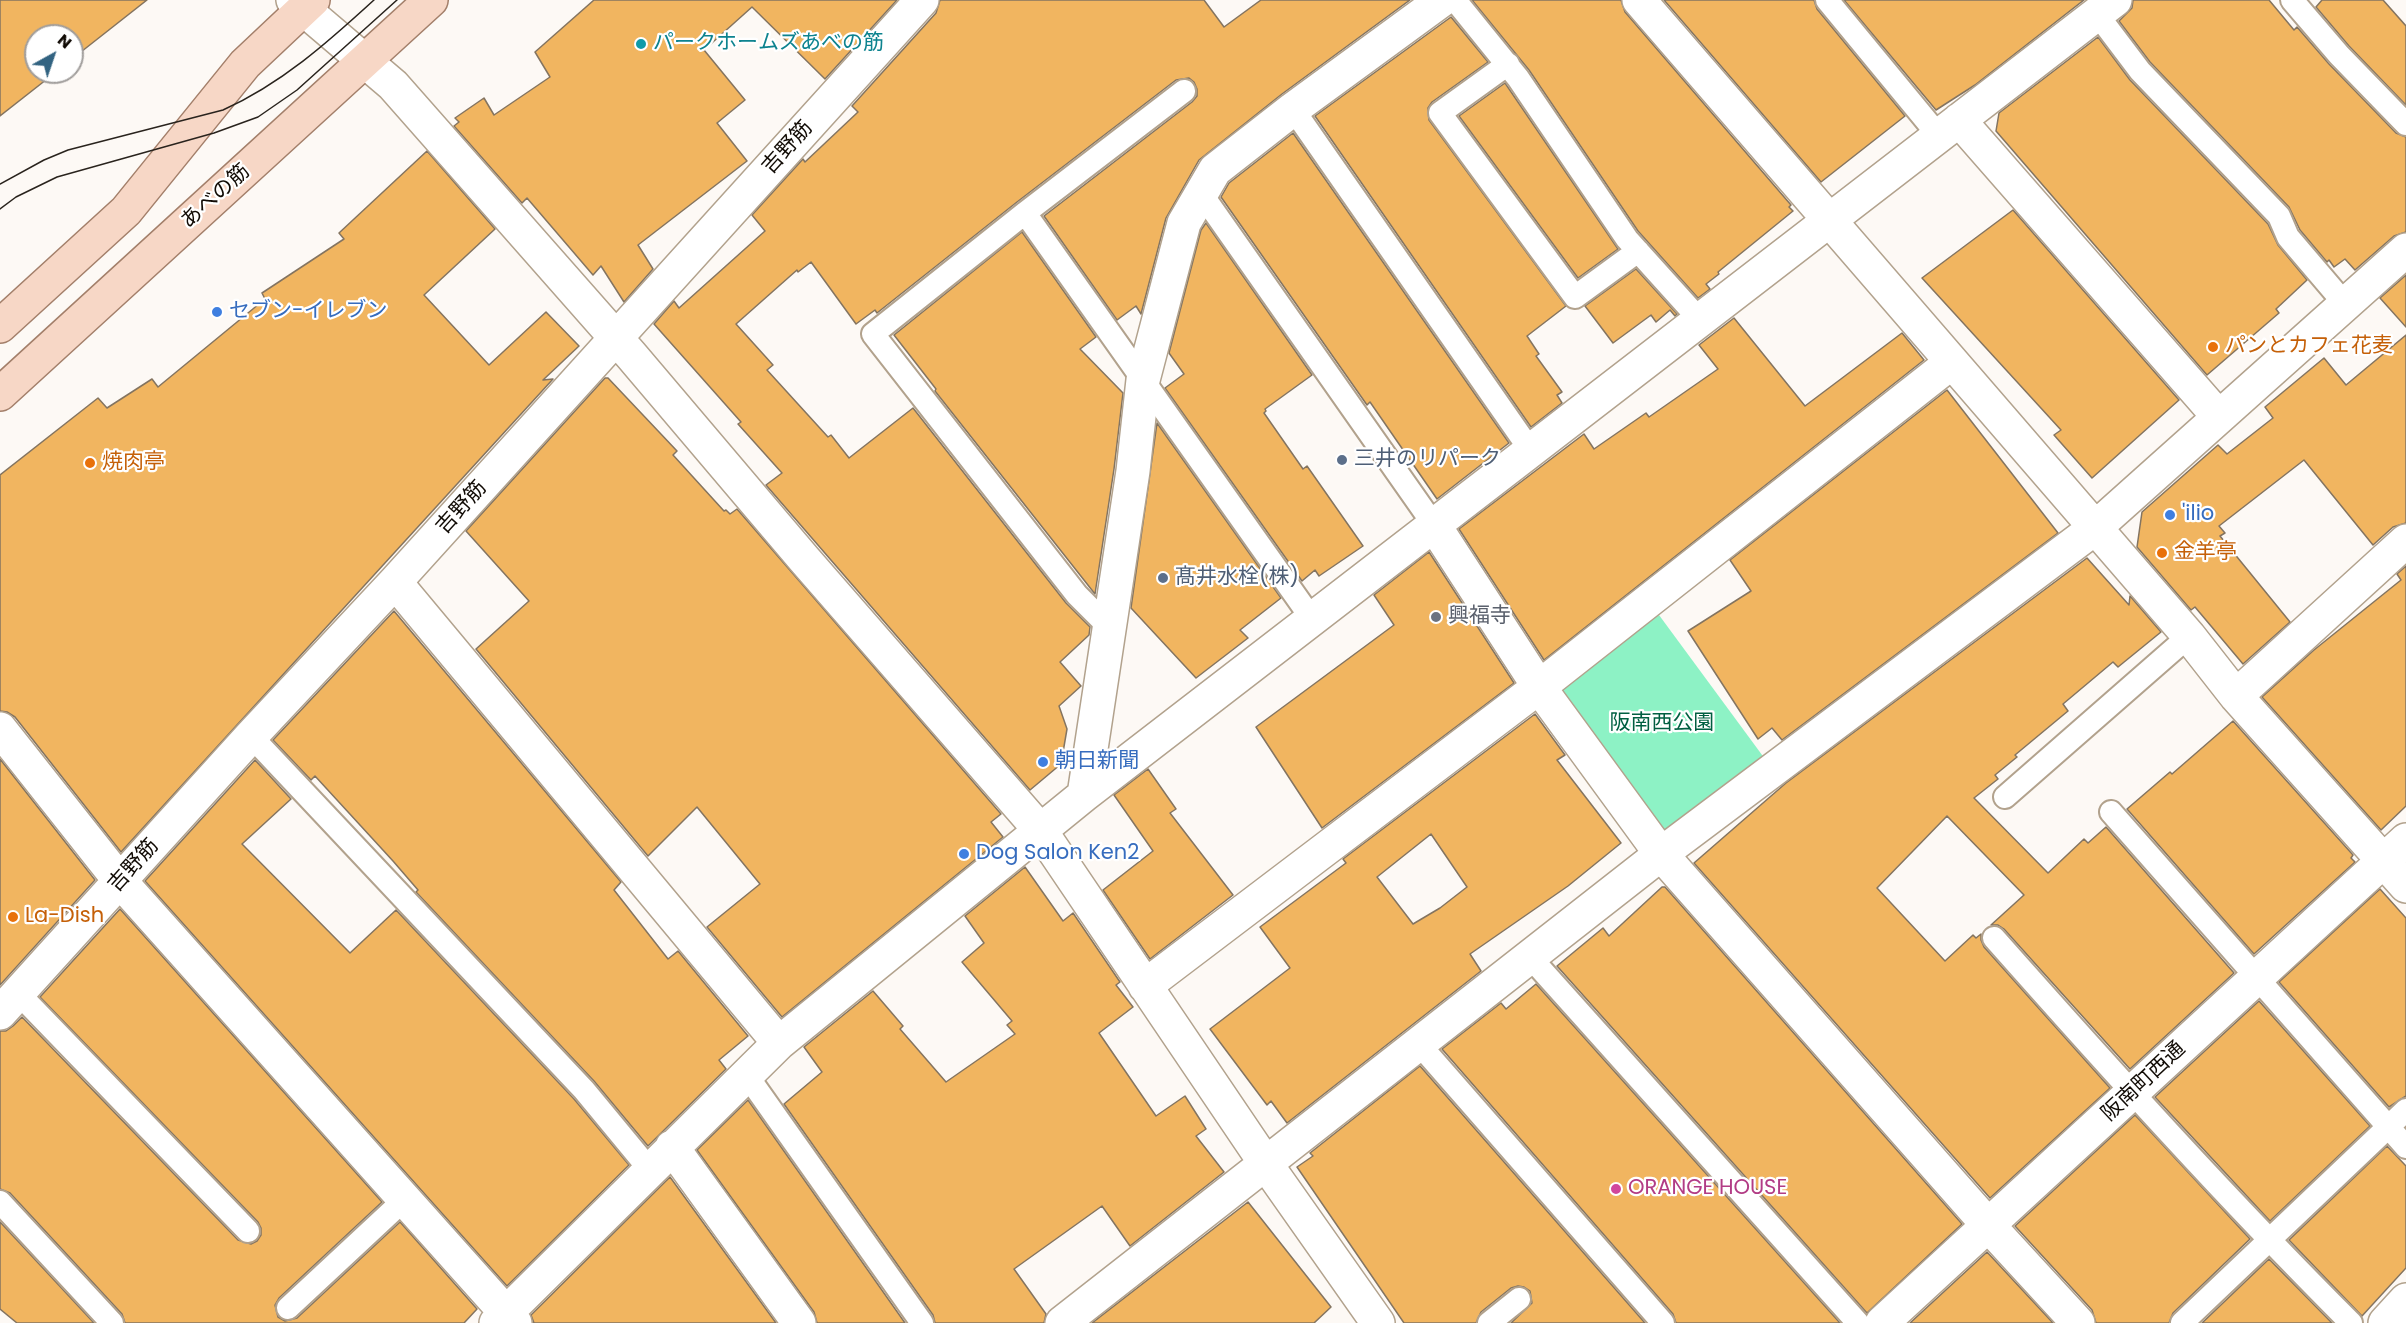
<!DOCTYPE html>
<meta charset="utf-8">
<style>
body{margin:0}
#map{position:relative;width:2406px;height:1323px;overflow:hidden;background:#fdf9f5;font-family:Poppins,sans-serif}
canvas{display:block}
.north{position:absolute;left:24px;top:24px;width:60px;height:60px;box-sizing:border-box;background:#fff;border:2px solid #a09d9b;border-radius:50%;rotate:40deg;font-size:16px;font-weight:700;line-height:24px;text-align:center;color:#110b05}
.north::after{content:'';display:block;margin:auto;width:21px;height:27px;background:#326381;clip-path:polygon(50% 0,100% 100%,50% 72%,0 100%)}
</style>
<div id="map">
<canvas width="2406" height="1323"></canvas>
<div class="north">N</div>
</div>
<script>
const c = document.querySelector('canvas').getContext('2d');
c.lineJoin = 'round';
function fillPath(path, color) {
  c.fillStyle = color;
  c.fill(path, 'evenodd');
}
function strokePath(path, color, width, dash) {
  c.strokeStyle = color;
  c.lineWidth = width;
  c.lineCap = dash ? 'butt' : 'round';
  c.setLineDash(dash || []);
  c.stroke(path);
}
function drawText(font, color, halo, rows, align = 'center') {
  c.font = font + ' Poppins,"Noto Sans JP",sans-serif';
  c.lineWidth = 4.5;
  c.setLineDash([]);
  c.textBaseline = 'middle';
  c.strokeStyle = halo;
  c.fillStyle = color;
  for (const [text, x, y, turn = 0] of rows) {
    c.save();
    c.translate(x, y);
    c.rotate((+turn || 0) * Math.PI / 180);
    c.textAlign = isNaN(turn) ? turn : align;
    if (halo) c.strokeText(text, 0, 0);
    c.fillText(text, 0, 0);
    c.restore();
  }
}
fillPath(new Path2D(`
 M1659,615L1765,759L1665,832L1558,689Z`), '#8df2c5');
const building = new Path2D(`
 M0,0H147L72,59V36H36V72H56L0,116Z
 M594,0H897L825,79L752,7L704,50L745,100L717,123L747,161L638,245L653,269L624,302L601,266L593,275L527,198L522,203L454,126L459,122L455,118L484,98L494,115L550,77L535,52Z
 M940,0H1204L1224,27L1261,0H1410L1282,94L1199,160L1166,218L1141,314L1136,306L1117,320L1044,216L1192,102L1197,96V89L1194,82L1189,78L1176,80L1017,202L877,313L875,310L856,324L811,262L798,272L797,270L736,324L773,365L767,370L828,437L831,435L849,458L913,408L1066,603L1090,627L1089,635L1060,662L1081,686L1059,706L1067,729L1061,764L1030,790L766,485L782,473L738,424L741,422L654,324L674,301L679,308L765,231L752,215L803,159L805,162L858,112L852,106L936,13Z
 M1472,0H1621L1625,12L1791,205L1789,207L1793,211L1718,272L1719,274L1706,284L1710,289L1698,298L1638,231L1529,70Z
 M1664,0H1814L1817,9L1905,116L1821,182Z
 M1844,0H2084L1975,85L1936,110Z
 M2133,0H2269L2294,30L2297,27L2329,64L2396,133L2406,137V232L2394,236L2355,270L2345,259L2334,267L2329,260L2327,262L2300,230L2289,207L2150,62L2119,21L2132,8Z
 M2322,0H2383L2406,26V105L2349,46L2316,7Z
 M1451,17L1488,62L1432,102L1428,108L1429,120L1566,306L1527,336L1539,354L1536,356L1562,392L1557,395L1562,403L1531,427L1315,116Z
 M2098,37L2130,80L2268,224L2278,245L2307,280L2276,309L2279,313L2207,375L1996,131L1999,113Z
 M1505,83L1618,249L1578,278L1459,116Z
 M1293,133L1509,443L1437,499L1370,402L1367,405L1221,197L1229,183Z
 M427,151L495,229L424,295L489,365L546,312L579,346L543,380L553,379L121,852L15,717L7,712L0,711V475L98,398L107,408L152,379L158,387L265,299L262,293L344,239L339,233Z
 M2013,210L2179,400L2092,478L2054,435L2061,430L1922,278Z
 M1206,223L1312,375L1265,409L1266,411L1264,413L1303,469L1307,466L1363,546L1319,576L1315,570L1302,581L1165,388L1184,374L1169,353L1201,230Z
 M1022,232L1096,337L1080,349L1123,393L1114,469L1095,594L935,391L936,389L894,335Z
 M1636,269L1677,314L1675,316L1670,310L1656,322L1651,315L1613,343L1585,306Z
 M2406,275V327L2380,298Z
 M1734,318L1805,406L1902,333L1924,360L1544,660L1459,529L1584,434L1594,449L1646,413L1649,417L1718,369L1699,345Z
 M2406,335V523L2393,527L2373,545L2304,460L2219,526L2225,533L2220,536L2290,622L2243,664L2195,607L2191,610L2137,547L2142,512L2218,445L2227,454L2273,418L2265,407L2324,358L2346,385Z
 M605,378H608L677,451L673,455L724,511L726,510L730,514L737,509L1001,814L991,822L1003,837L782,1017L707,927L760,884L697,807L648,856L476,649L529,601L466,531Z
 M1947,390L2058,533L1782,740L1772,728L1758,739L1688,631L1751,591L1730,560Z
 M1157,423L1281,598L1240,630L1248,638L1196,678L1131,608Z
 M1429,552L1514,683L1322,828L1256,727L1394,625L1374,595Z
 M2087,558L2129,605L2130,596L2161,632L2118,667L2113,662L2063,704L2068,711L2015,755L2017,757L1995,775L1998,779L1974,798L2048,873L2084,839L2088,843L2106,827L2234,973L2130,1069L2004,929L1998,925H1991L2024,895L1947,816L1877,888L1945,961L1973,935L1976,938L1981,934V940L1984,947L2110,1088L1990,1198L1694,863L1786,783Z
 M2406,566V806L2381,830L2262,697L2314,650L2401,580L2397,574Z
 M394,611L621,882L614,890L668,959L678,951L748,1036L719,1060L726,1069L648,1146L594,1081L416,892L418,890L393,861L315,776L311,780L273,740Z
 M1535,714L1565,755L1557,760L1621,843L1568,886L1470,954L1481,971L1287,1123L1271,1101L1267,1105L1210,1029L1290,968L1260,927L1346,863L1343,859ZM1431,834L1467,887L1440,908L1413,924L1377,877Z
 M2233,721L2353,855L2351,858L2355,862L2254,954L2127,809L2170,772L2172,774Z
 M0,759L95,880L0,985Z
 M255,760L291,799L242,844L350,953L396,910L574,1099L629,1165L507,1286L145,881Z
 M1148,769L1176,809L1170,813L1233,895L1150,959L1103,890L1153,851L1114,795Z
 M1025,867L1063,921L1073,913L1120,982L1116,985L1133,1007L1099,1033L1156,1116L1185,1096L1206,1129L1196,1136L1224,1172L1130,1246L1102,1206L1014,1269L1046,1314L1044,1323H935L933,1315L784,1104L822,1072L804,1047L873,991L903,1026L900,1029L946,1082L1015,1034L1007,1025L1012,1021L962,962L984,943L965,916Z
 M1662,887H1665L1962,1224L1867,1313L1557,966L1603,928L1609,936Z
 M2380,889L2406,918V1096L2389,1107L2279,982Z
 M120,909L382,1202L279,1298L275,1305L278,1317L285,1321L297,1318L400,1222L477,1309L464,1323H125L122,1314L10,1193L0,1189V1031H6L13,1026L22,1017L238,1240L251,1244L257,1241L261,1235V1228L258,1222L40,997Z
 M1536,984L1840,1323H1676L1673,1314L1442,1049L1501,1003L1506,1009Z
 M2259,1001L2370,1126L2270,1221L2155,1097Z
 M1420,1066L1645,1323H1511L1532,1303L1530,1291L1524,1287L1518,1286L1511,1288L1481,1312L1476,1323H1404L1297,1167L1313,1156L1310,1153Z
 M748,1100L905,1323H817L814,1312L697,1150Z
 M2135,1115L2250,1239L2173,1313L2169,1323H2096L2092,1310L2015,1226Z
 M2387,1146L2406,1166V1268L2362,1316L2289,1240Z
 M670,1177L776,1323H534L531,1315Z
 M1248,1202L1331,1307L1314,1323H1092Z
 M0,1222L94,1323H17L0,1309Z
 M1987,1252L2053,1323H1910Z
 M2269,1259L2332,1323H2202Z`);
fillPath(building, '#f1b560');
strokePath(building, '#847460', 1.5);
const service = new Path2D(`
 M1455,0L1518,78L1627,239L1700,320
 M1827,0L1939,136
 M2292,0L2339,55L2406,124
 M2097,14L2140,71L2279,216L2288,237L2345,304
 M1508,64L1440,113L1575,297L1638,251
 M1293,109L1531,451
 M1201,193L1434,525
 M1025,213L1312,619
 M1109,627L1077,595L873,334L1025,213L1184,91
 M251,736L584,1090L650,1170
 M2005,797L2189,636
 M2111,812L2406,1147
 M1994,938C2110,1069 2227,1199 2351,1323
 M1530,957L1858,1323
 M19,994L248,1231
 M1419,1044L1663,1323
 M746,1074L922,1323
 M0,1202L112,1323
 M288,1308L405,1199
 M1489,1323L1519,1299
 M2182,1323L2406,1110`);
const minor = new Path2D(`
 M293,0L393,85L631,355L804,559L1040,830L1266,1164L1378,1323
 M1639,0L2189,636L2236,696L2406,886
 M1959,120L2218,416
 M1434,525L1539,687L1661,854L1988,1225L2078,1323
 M395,582L779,1043
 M2236,696L2406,541
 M0,729L120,881L515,1323
 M1084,795L1133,471L1143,380L1184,223L1215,170L1293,109L1442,0
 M1145,986L1539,687L1952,362
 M0,1013L251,736L395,582L922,0
 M672,1147L799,1323
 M496,1323L779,1043L1084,795L2115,0
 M1062,1323L1661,854L2095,528L2406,250
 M1882,1323L2406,840
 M2385,1323L2406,1300`);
const primary = new Path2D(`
 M0,326L126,211L245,64L313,0
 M0,394L431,0`);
strokePath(service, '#b2a28d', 26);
strokePath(minor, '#b2a28d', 36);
strokePath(primary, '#a37f6a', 36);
strokePath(service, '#fff', 22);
strokePath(minor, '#fff', 33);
strokePath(primary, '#f7d7c6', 33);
strokePath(new Path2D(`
 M0,184L44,160L68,150L223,110C281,84 327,43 374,0
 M0,209L16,197L57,177L214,133L258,117L297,90L397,0`), '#29231d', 1.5);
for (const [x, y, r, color] of [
 [641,44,6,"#0f9aa8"],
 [217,312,6,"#3f7fe0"],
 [2213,347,6,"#e8710a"],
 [1342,460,6,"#5c6f8a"],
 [90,463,6,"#e8710a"],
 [2170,515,6,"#3f7fe0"],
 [2162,553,6,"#e8710a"],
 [1163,578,6,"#5c6f8a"],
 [1436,617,6,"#6b7280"],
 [1043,762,6,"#3f7fe0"],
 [964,854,6,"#3f7fe0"],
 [13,917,6,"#e8710a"],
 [1616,1189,6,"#d1479c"]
]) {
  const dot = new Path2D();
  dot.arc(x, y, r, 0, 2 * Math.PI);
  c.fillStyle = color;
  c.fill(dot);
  strokePath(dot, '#fff', 2);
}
drawText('21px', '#0d838f', '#fff', [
 ["パークホームズあべの筋",653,44]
], 'left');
drawText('21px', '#110b05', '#fff', [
 ["吉野筋",788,148,-48],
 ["あべの筋",216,197,-42],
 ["吉野筋",462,508,-48],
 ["吉野筋",134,866,-48],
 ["阪南町西通",2144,1082,-43]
]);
drawText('21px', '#366cbe', '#fff', [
 ["セブン-イレブン",229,312],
 ["'ilio",2182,515],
 ["朝日新聞",1055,762],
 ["Dog Salon Ken2",976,854]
], 'left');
drawText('21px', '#c56008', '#fff', [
 ["パンとカフェ花麦",2225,347],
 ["焼肉亭",102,463],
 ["金羊亭",2174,553],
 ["La-Dish",25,917]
], 'left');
drawText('21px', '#4e5e75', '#fff', [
 ["三井のリパーク",1354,460],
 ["髙井水栓(株)",1175,578]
], 'left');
drawText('21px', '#5b616d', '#fff', [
 ["興福寺",1448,617]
], 'left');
drawText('21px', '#005f41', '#fff', [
 ["阪南西公園",1662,724]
]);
drawText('21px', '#b23c85', '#fff', [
 ["ORANGE HOUSE",1628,1189]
], 'left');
</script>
